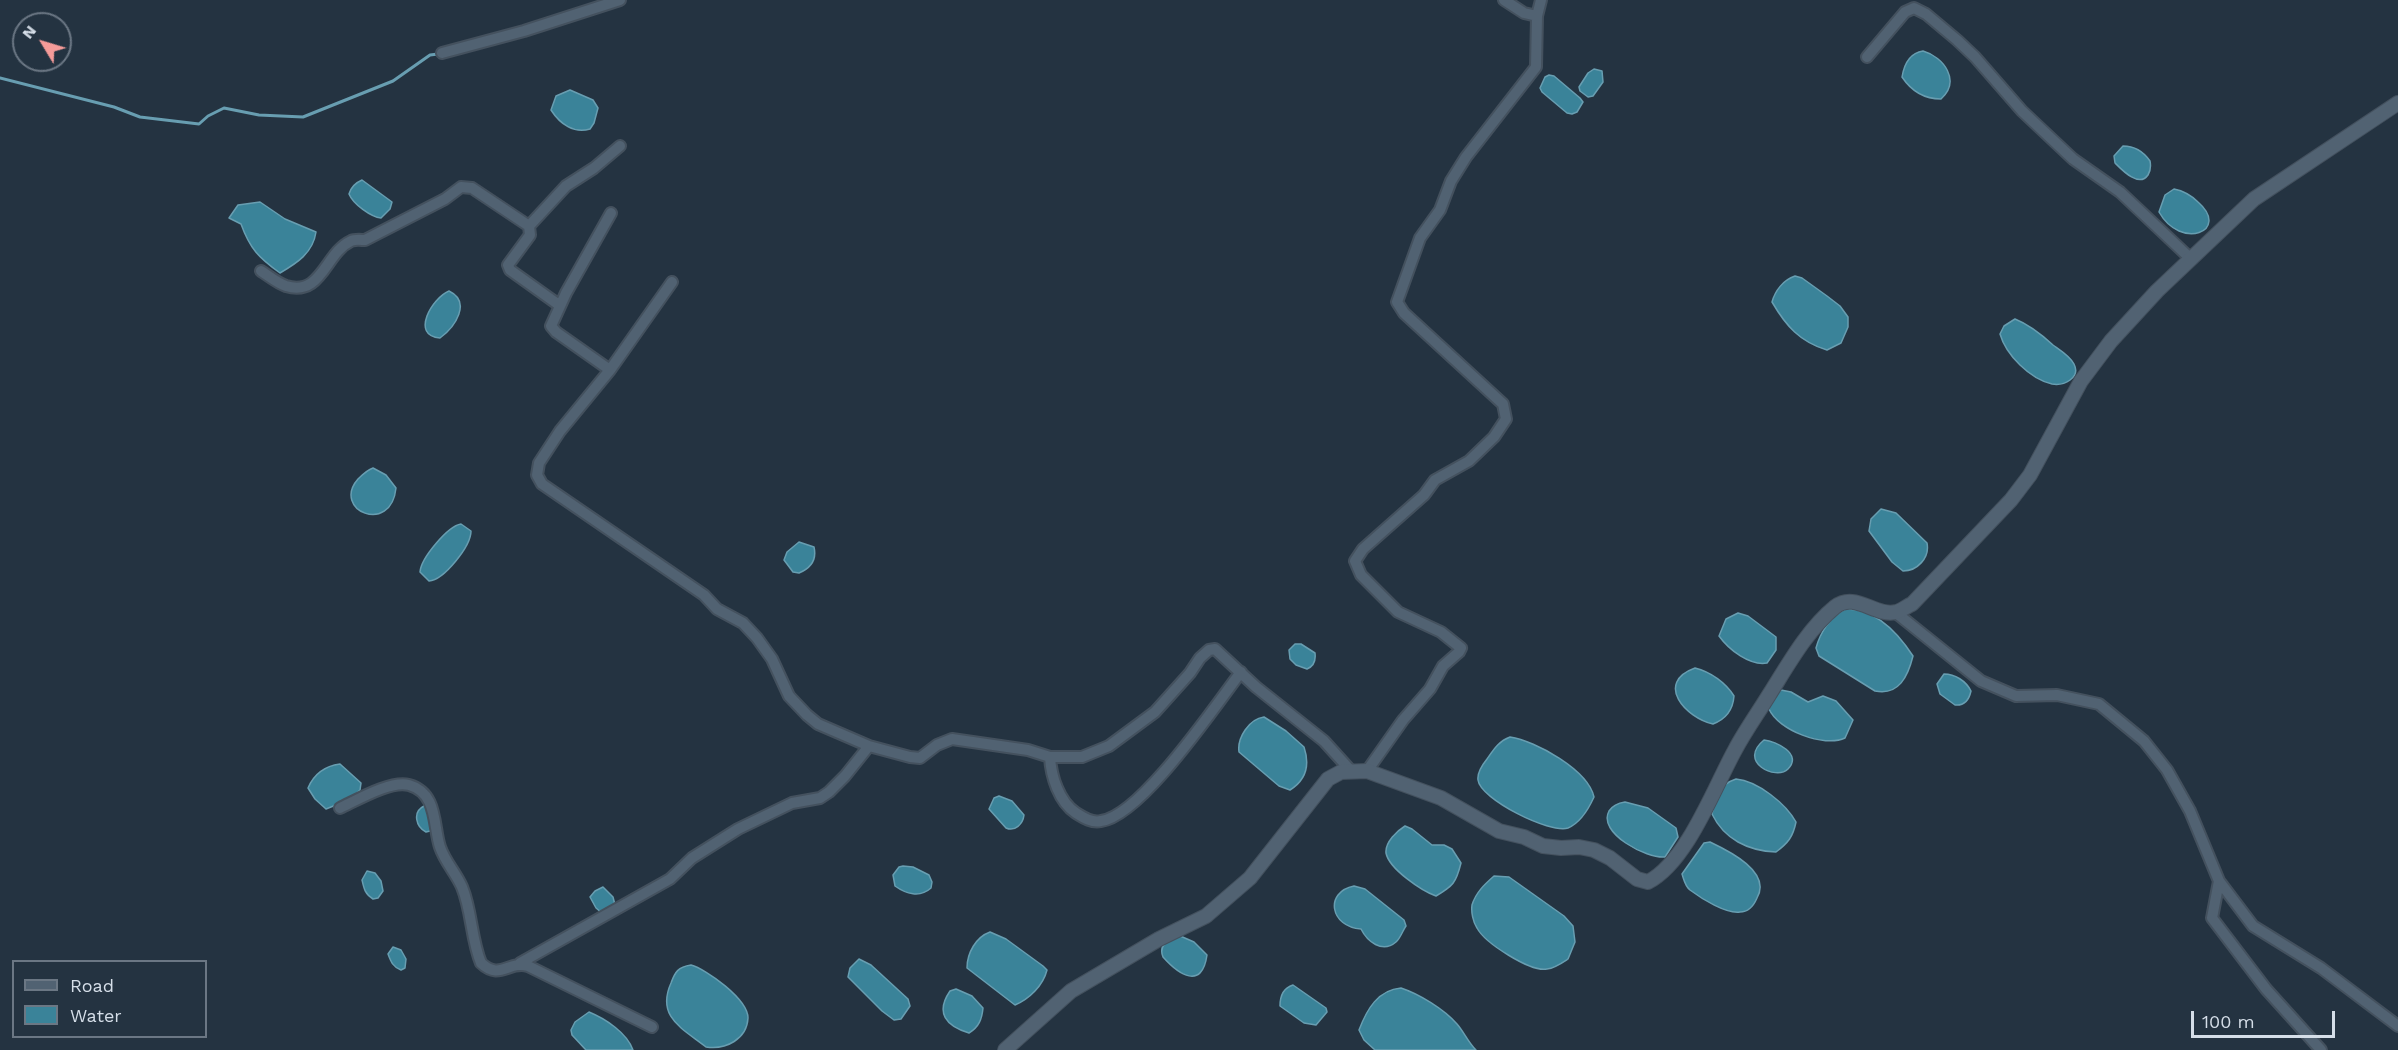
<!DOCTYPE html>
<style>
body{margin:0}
#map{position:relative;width:2398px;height:1050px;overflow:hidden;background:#243341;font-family:"Work Sans",sans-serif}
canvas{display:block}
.legend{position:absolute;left:12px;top:960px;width:195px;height:78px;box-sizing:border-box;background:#243341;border:2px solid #6b7784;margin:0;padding:8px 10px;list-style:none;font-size:18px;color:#d5dee8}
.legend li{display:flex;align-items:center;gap:12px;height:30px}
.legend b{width:30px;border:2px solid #6b7784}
.north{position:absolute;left:12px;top:12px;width:60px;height:60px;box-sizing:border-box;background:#243341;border:2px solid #6b7784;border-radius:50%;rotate:308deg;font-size:16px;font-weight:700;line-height:24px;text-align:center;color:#d5dee8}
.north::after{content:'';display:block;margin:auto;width:21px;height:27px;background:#f59b99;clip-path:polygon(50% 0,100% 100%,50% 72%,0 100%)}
.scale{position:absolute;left:2191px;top:1011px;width:144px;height:27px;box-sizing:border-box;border:3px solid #d5dee8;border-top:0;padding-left:8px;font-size:18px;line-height:21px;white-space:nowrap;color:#d5dee8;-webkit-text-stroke:4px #243341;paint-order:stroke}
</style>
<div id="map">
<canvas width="2398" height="1050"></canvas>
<ul class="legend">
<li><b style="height:8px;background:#516272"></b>Road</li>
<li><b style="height:16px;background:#3a8399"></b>Water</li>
</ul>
<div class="north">N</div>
<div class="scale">100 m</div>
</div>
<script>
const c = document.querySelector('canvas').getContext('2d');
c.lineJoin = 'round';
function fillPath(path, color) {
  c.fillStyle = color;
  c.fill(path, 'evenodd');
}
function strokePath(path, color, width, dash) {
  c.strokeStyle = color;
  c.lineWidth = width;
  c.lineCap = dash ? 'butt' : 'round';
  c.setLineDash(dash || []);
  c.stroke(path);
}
const water = new Path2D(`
 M1923,51C1944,57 1961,81 1941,99C1924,99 1912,92 1902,77C1904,65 1910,53 1923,51Z
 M1594,69L1602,71L1603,82L1593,96L1588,97L1580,91L1579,87L1588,73Z
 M1549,75L1554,76L1580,98L1583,102L1577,112L1572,114L1567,113L1542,92L1540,88L1545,77Z
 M570,90L593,100L598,108L594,123L590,129C574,134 560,124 551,110L556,96Z
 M2123,146C2135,146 2143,151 2150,161C2151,166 2151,170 2148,175C2139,188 2122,170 2115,163L2114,156Z
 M362,180L392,202L390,209L381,218C371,217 353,204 349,194C351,187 355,183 362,180Z
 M2174,189C2184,191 2191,195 2198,202C2231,231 2181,251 2159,212L2165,195Z
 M260,202L285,219L316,232C313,253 297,263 280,273C259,258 250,249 241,224L229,218L238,205Z
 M1795,276L1802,278L1827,296L1840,306L1848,317V327L1841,343L1827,350C1800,342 1786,326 1772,302C1775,291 1783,280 1795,276Z
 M449,291C472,302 455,327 440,338C410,336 432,298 449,291Z
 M2015,319C2030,325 2041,334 2053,345C2060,350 2070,356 2074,364C2081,378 2064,386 2052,384C2030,379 2006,355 2000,334L2004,326Z
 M373,468L386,475L396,488C391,536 331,510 358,479C363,474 367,470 373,468Z
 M1881,509L1896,513L1927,543C1930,558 1917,571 1903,571L1892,562L1869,531L1871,519Z
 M461,524L471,531C471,546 444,580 429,581L420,572C421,558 448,526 461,524Z
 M799,542L814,547C817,560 811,568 799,573L793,572L784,560L787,552Z
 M1845,609C1875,608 1898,633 1913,656C1908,676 1899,696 1875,691L1819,656L1816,648C1820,633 1830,617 1845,609Z
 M1738,613L1748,616L1776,637V650L1767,663C1750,666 1729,650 1719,636L1726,619Z
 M1295,644H1301L1315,653C1316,661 1314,666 1307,669L1296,665L1290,659L1289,650Z
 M1695,668C1711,672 1726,683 1734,696C1733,710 1726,719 1713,724C1686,718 1654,683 1695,668Z
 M1944,674C1955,674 1966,681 1971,691C1969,700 1965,706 1955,705L1940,694L1937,684Z
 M1781,690L1791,692L1808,702L1823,696L1836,701L1853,720L1845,738C1824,748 1778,730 1769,709C1770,700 1773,696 1781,690Z
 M1264,717L1286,731L1304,747C1310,765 1306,780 1290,790L1279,786L1239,752C1237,738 1249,719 1264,717Z
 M1510,737C1536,741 1588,770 1594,797C1589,808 1580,823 1568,828C1550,834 1480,799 1478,780C1477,773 1483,764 1487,759C1494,749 1499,741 1510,737Z
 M1764,740C1776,741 1803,754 1788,769C1776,781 1737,762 1764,740Z
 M340,764L361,783L360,790L351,799L326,809L315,799L308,788C314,774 325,766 340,764Z
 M1736,779C1758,781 1786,804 1796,822C1793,837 1788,843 1776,852C1748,851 1724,839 1712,814C1716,797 1718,785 1736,779Z
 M999,796L1012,801L1024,815C1023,824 1015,832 1006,828L989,809L994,798Z
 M1625,802L1648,808L1676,828L1678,837L1665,857C1647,859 1597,833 1609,811C1613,805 1618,803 1625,802Z
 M424,806L428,807L434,824L430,831L426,832C416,827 412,812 424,806Z
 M1405,826L1412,829L1432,845H1444L1452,849L1461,863C1456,883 1453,886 1436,896C1422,891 1389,869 1386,853C1385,842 1397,831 1405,826Z
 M1710,842C1729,851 1772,872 1757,898C1754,905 1749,912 1740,912C1726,914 1702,899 1690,890C1685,886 1684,880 1682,874L1704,843Z
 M903,866L913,867L929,875L932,882L931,888C920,898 906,894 895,886L893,875L899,867Z
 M367,871L375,873L381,881L383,891L378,898L373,899C365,894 364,889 362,880Z
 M1494,876L1509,877L1564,916L1573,926L1575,942L1568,959C1562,963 1555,968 1547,969C1530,972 1485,943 1477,928C1473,922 1471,912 1472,905C1476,892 1485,884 1494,876Z
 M1354,886L1365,889L1404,920L1406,926C1403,930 1400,939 1396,942C1382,954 1367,941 1361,929C1330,927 1324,892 1354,886Z
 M603,887L613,897L615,905L602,913L596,908L590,897L595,891Z
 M990,932L1006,939L1043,966L1047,970C1043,986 1029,999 1015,1005L967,968C967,953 976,937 990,932Z
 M1178,935L1194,942L1207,955C1202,990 1179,975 1163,957C1158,945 1168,940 1178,935Z
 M393,947L401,950L406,959L405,968L401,970C393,967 391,962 388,954Z
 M859,959L871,965L908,999L910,1006L901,1019L894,1020L882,1011L848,977L850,968Z
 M691,965C706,969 748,999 748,1018C747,1039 726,1050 706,1047C682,1028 656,1017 671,983C675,972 678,967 691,965Z
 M1293,985L1326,1008L1327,1012L1316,1025L1304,1023L1280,1006C1280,996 1283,988 1293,985Z
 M1401,988C1419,994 1444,1009 1457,1024C1464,1032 1468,1042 1476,1050H1375L1364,1040L1359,1030C1367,1009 1378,990 1401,988Z
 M956,989L972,996L983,1008C982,1019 979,1027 969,1033C946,1026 935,1013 950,991Z
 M589,1012C606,1019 627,1033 633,1050H586L572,1035L571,1030L575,1022Z`);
fillPath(water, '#3a8399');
strokePath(water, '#689eb1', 1.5);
strokePath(new Path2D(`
 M0,78L114,107L140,117L199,124L208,116L224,108L259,115L303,117L393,81L430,55L438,54`), '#689eb1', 3);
const minor = new Path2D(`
 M1504,0L1524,13L1537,16
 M442,53L524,31L620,0
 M1867,57L1905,12L1914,8L1926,14L1957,40L1975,57L2022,111L2073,159L2120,192L2191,259
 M529,226L566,186L594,168L620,146
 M261,271C269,276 277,283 286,286C322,297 325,253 351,241C355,239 361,240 365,240L445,199L461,187L472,188L529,226L530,235L508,265L510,270L559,305
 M672,282L610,370L560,431L539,463L537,475L542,484L704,595L717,609L743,623L757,638L772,659L789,696L807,715L818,724L869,746
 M610,370L556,332L551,326L566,293L611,213
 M1895,612L1981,681L2016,696L2057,695L2099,704L2144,741L2167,770L2190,811L2219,881L2253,926L2321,968L2398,1026
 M1050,757C1051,776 1059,802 1076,813C1084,818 1092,823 1101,821C1141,816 1215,706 1241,672
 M1367,771L1403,720L1430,689L1443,666L1459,652L1461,648L1441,632L1398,612L1361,575L1355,561L1363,549L1424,495L1435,480L1469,461L1494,437L1506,419L1503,404L1404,313L1397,302L1420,238L1440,210L1451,181L1466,157L1536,67L1537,16L1541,0
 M340,808C357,800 391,780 409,785C438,793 433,826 440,847C445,862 456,873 462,887C472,911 471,939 481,963C500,981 509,960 528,966L652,1027
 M2219,881L2212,918L2266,989L2321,1050
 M520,963L670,879L692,858L738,829L792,803L820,798L829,792L845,776L869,746L910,757L920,758L937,745L952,739L1028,750L1050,757H1082L1109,746L1155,712L1190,673L1200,658L1209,650L1215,649L1256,687L1324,741L1352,772`);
const tertiary = new Path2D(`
 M1005,1050L1071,991L1159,939L1206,916L1250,878L1328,779L1341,772L1367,771L1441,798L1499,831L1524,837L1543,846L1561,848L1579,847L1594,850L1610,858L1637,879L1648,882C1687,862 1714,788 1735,750C1745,731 1758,713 1769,695C1788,665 1807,630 1835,607C1855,591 1875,617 1896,612C1901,611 1907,606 1912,604L2011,500L2030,475L2081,381L2111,341L2157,291L2254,199L2398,103`);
strokePath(minor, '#44515e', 14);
strokePath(tertiary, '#44515e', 16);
strokePath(minor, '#516272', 10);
strokePath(tertiary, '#516272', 14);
</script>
